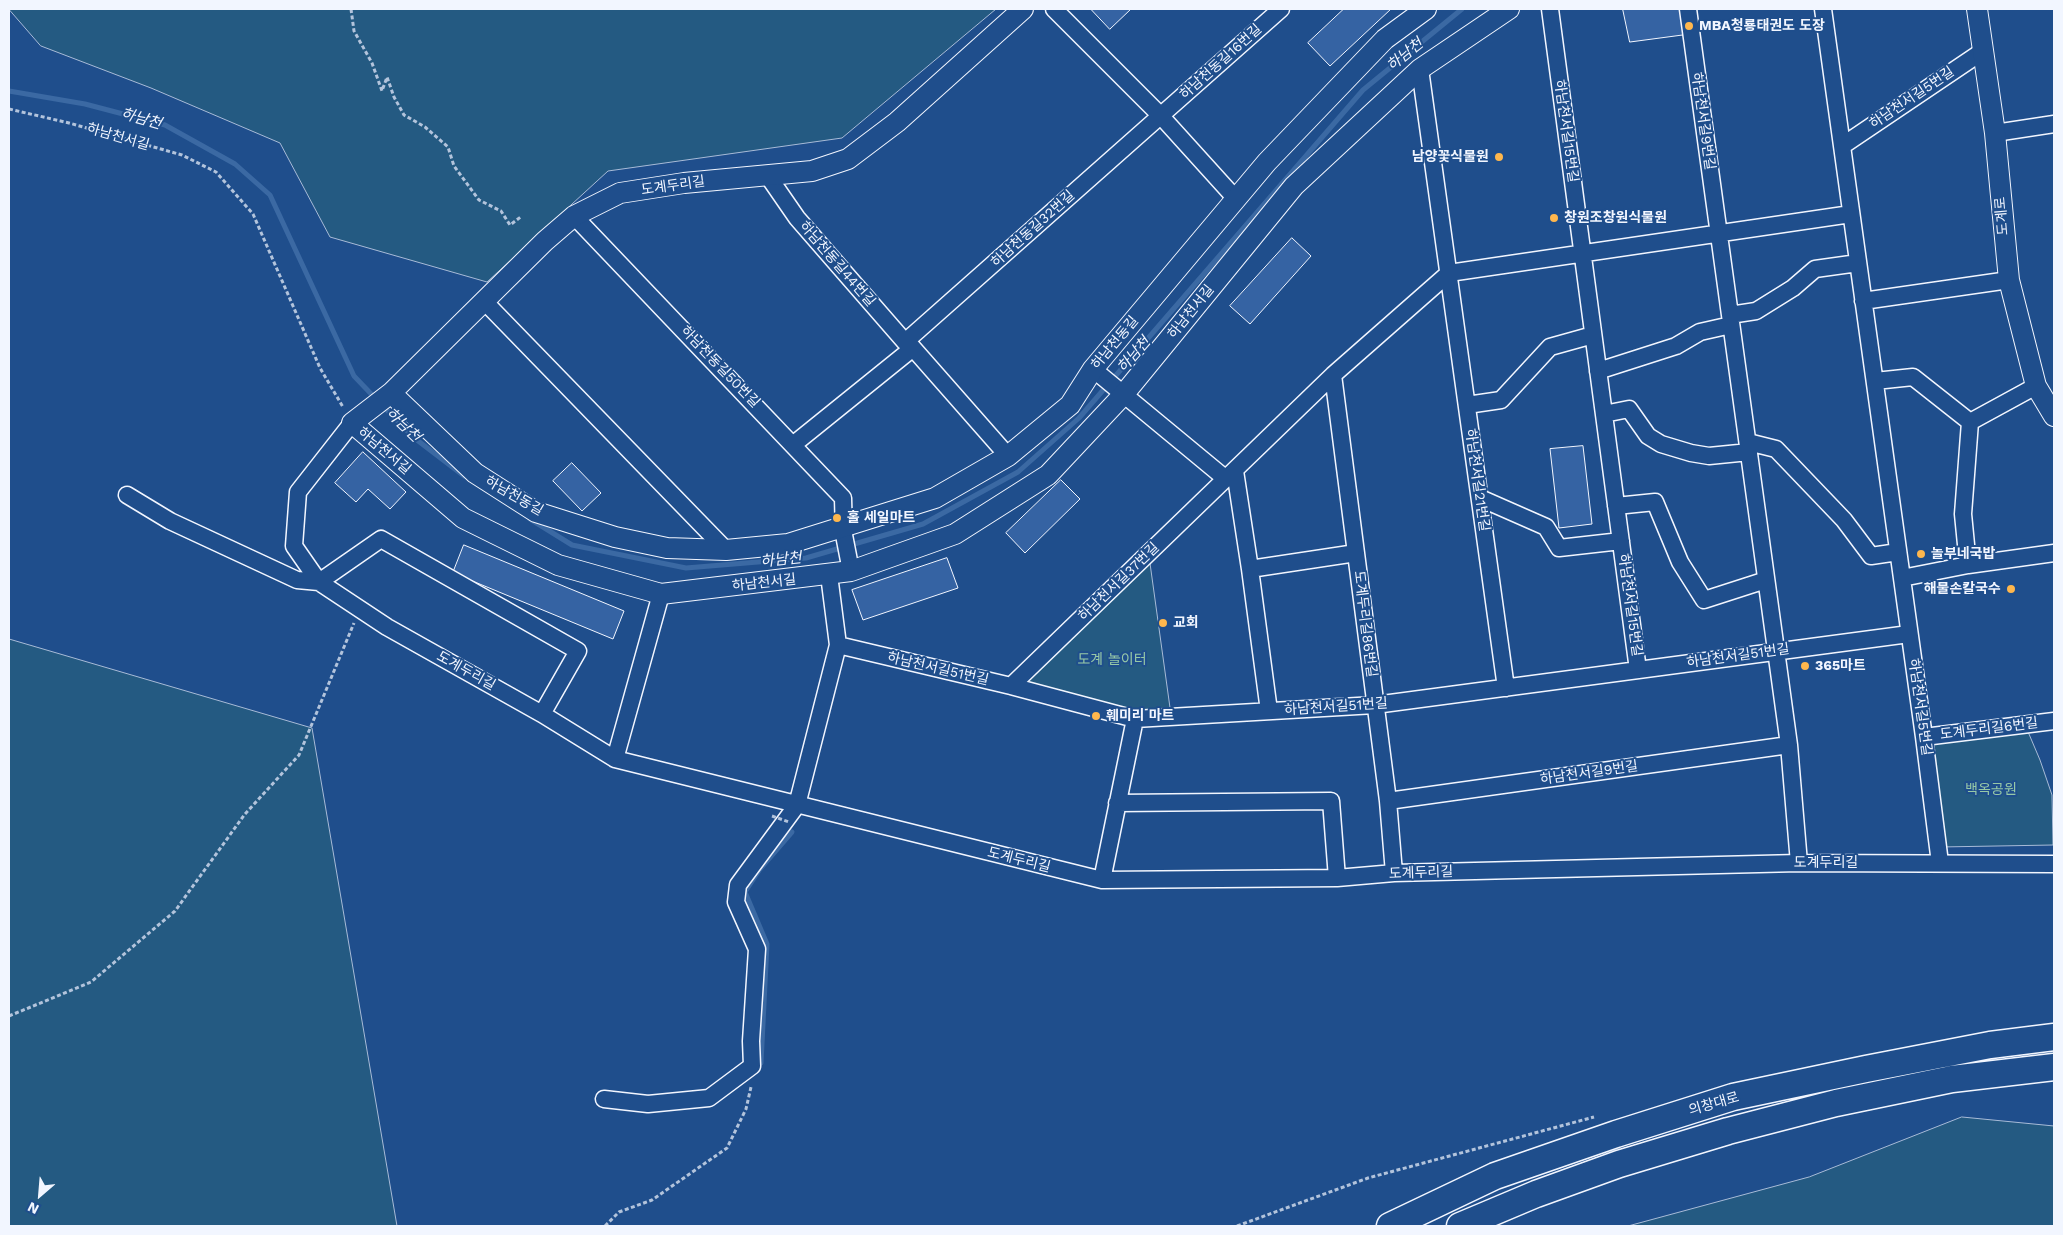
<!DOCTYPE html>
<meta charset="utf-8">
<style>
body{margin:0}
#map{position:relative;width:2063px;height:1235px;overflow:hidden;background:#1f4e8c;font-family:"Work Sans",sans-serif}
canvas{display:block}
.frame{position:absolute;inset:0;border:10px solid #f2f6ff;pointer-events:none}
.north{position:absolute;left:15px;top:1170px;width:50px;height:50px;-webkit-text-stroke:4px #1f4e8c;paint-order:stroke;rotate:207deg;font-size:14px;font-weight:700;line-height:20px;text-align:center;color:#f2f6ff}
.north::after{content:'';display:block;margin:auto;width:18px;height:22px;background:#f2f6ff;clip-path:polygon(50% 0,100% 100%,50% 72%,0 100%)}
</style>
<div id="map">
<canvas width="2063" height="1235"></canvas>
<div class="frame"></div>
<div class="north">N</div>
</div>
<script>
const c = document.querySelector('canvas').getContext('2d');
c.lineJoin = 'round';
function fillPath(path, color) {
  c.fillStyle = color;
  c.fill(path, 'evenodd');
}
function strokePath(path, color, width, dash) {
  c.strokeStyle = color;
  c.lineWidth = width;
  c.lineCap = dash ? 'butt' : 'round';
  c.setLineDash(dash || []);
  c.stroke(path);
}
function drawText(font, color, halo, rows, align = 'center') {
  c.font = font + ' "Work Sans","Noto Sans KR",sans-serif';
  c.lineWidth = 4;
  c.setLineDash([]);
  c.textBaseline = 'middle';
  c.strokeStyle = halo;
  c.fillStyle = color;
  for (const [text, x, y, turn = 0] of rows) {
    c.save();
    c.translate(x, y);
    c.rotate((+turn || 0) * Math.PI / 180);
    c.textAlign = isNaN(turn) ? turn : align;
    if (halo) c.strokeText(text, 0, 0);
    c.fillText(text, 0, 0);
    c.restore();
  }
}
const green = new Path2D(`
 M9,9H996L842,138L608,171L487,282L330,237L280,143L151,88L41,46Z
 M1149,556L1171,715L1135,717L1015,685Z
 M9,639L312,728L397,1226H9Z
 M2026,727L2040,760L2052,795L2053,845L1940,847L1931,741Z
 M1962,1117L2054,1126V1226H1628L1809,1177Z`);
fillPath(green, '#245a82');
strokePath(green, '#a8bbd7', 1);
strokePath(new Path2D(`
 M9,91L85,104L165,125L235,164L270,195L354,376L376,399
 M382,405L413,437L464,476
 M530,519L572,545L686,568L806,558L923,524L1018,472L1079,418L1363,90L1462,9
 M761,1063L767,944L745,892L760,869L792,832`), '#3b69a3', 5);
const building = new Path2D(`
 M1091,9H1131L1110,29Z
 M1344,9H1391L1330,66L1308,43Z
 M1623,9H1687L1690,34L1630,42Z
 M1292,238L1311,256L1250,324L1230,306Z
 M1583,446L1592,524L1559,528L1550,449Z
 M363,452L406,492L390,509L368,489L356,502L335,483Z
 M572,463L601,493L582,511L553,481Z
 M1061,480L1080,499L1025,553L1006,533Z
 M464,545L624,611L613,639L453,573Z
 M947,558L958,588L863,620L852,590Z`);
fillPath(building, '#3563a3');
strokePath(building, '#f2f6ff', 1);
const minor = new Path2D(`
 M1054,9L1160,115L1236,199
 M1550,9L1638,670
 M1688,9L1789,745L1799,863
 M1823,9L1924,737L1940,863
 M1420,69L1506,688
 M1995,133L2054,124
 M1842,146L1983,51
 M768,176L797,218L905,342L913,348L1008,456
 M574,216L843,498L844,535L851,571
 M1863,301L2009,280
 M485,302L726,550
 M1730,315L1756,311L1793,288L1815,269L1858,263
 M905,342L1281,9
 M1093,369L1226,479
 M1598,371L1676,346L1700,332L1731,325
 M1333,375L1388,801L1394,873
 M1875,381L1913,377L1970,422L1963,514L1968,565
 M1467,405L1501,400L1550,347L1593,335
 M1604,414L1629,409L1648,436L1661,444L1691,453L1709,456L1749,452
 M1970,422L2036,386
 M352,423L298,492L294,546L319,582L387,627L542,714L615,759L1102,880L1337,878L1394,873L1799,863L2054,864
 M1748,442L1776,449L1844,520L1871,556L1898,552
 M794,444L913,348
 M1235,471L1250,569L1269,711
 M127,495L170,521L297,580L319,582L381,539L578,651L542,714
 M1480,498L1546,527L1559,548L1621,541
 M1616,506L1655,502L1680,562L1704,600L1766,580
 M1250,569L1356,553
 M829,575L838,645L1011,686L1135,719L1375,705L1909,634
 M1902,578L1968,565L2054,553
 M1011,686L1333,375L1449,273L1851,214
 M1924,737L2054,721
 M615,759L661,594
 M1388,801L1789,745
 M1117,803L1331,801L1337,878
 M1102,880L1135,719
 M604,1099L648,1104L709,1098L752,1066L751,1041L757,949L736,902L738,885L797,805L838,645`);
const tertiary = new Path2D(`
 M1023,9L897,122L848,159L812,171L684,183L620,193L574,216L545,241L391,393L352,423L463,518L558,565L661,594L851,571L955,534L1048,475L1124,394L1294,186L1420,69L1509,9
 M1977,9L1995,133L2009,280L2036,386L2054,416
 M391,393L475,473L536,512L615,537L667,548L726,550L788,544L935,498L1008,456L1070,405L1093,369L1267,162L1385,39L1426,9`);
const trunk = new Path2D(`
 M1390,1226L1495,1176L1616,1134L1733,1097L1866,1069L1990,1045L2054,1037
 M1460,1226L1536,1194L1619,1164L1728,1131L1836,1103L1952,1079L2054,1067`);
strokePath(minor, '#f2f6ff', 19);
strokePath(tertiary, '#f2f6ff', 22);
strokePath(trunk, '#f2f6ff', 29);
strokePath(new Path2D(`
 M351,9L354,31L372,63L382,91L387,77L394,97L404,115L425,127L448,147L454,166L479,200L501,211L510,225L522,216
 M9,109L69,123L182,155L216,172L253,214L320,368L343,407
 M9,1016L91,982L175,911L245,814L299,755L354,623
 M605,1226L619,1212L652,1200L727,1148L746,1109L751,1087
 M1237,1226L1368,1178L1594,1117`), '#b3c4dc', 3, [4, 2.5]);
strokePath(minor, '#1f4e8c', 16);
strokePath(tertiary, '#1f4e8c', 20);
strokePath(trunk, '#1f4e8c', 26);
strokePath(new Path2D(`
 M772,816L789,822`), '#b3c4dc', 3, [4, 2.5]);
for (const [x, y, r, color] of [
 [1689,26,5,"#ffb74d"],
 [1499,157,5,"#ffb74d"],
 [1554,218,5,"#ffb74d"],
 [837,518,5,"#ffb74d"],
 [1921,554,5,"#ffb74d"],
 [2011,589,5,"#ffb74d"],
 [1163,623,5,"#ffb74d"],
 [1805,666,5,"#ffb74d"],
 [1096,716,5,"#ffb74d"]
]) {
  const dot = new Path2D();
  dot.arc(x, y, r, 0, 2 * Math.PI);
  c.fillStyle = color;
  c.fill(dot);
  strokePath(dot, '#1f4e8c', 2);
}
drawText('bold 14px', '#f2f6ff', '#1f4e8c', [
 ["MBA청룡태권도 도장",1699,26],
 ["남양꽃식물원",1489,157,"right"],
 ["창원조창원식물원",1564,218],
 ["홀 세일마트",847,518],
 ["놀부네국밥",1931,554],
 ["해물손칼국수",2001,589,"right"],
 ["교회",1173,623],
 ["365마트",1815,666],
 ["훼미리 마트",1106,716]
], 'left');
drawText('14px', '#f2f6ff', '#1f4e8c', [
 ["하남천동길16번길",1221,62,-42],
 ["하남천서길5번길",1912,98,-34],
 ["하남천서길9번길",1703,121,82],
 ["하남천서길15번길",1566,131,82],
 ["하남천서길",118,137,16],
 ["도계두리길",673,186,-8],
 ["도계로",2002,216,-95],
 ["하남천동길32번길",1033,229,-42],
 ["하남천동길44번길",837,264,49],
 ["하남천서길",1191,312,-51],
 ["하남천동길",1115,343,-50],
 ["하남천동길50번길",720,367,46],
 ["하남천서길",384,451,40],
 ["하남천서길21번길",1477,480,82],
 ["하남천동길",514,496,30],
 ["하남천서길37번길",1119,582,-44],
 ["하남천서길",764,583,-6],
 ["하남천서길15번길",1630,605,82],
 ["도계두리길86번길",1365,624,83],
 ["하남천서길51번길",1738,656,-8],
 ["하남천서길51번길",938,669,13],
 ["도계두리길",466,671,29],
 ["하남천서길51번길",1336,707,-4],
 ["하남천서길5번길",1920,707,82],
 ["도계두리길6번길",1989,729,-7],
 ["하남천서길9번길",1589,773,-8],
 ["도계두리길",1019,860,14],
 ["도계두리길",1826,863],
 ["도계두리길",1421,873,-2],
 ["의창대로",1714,1104,-16]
]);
drawText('14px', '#97c8a6', '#1f4e8c', [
 ["도계 놀이터",1112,660],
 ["백옥공원",1991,790]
]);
drawText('italic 15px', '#f2f6ff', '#1f4e8c', [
 ["하남천",1405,55,-39],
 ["하남천",141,119,16],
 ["하남천",1134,355,-49],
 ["하남천",403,425,44],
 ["하남천",781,560,-6]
]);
</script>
